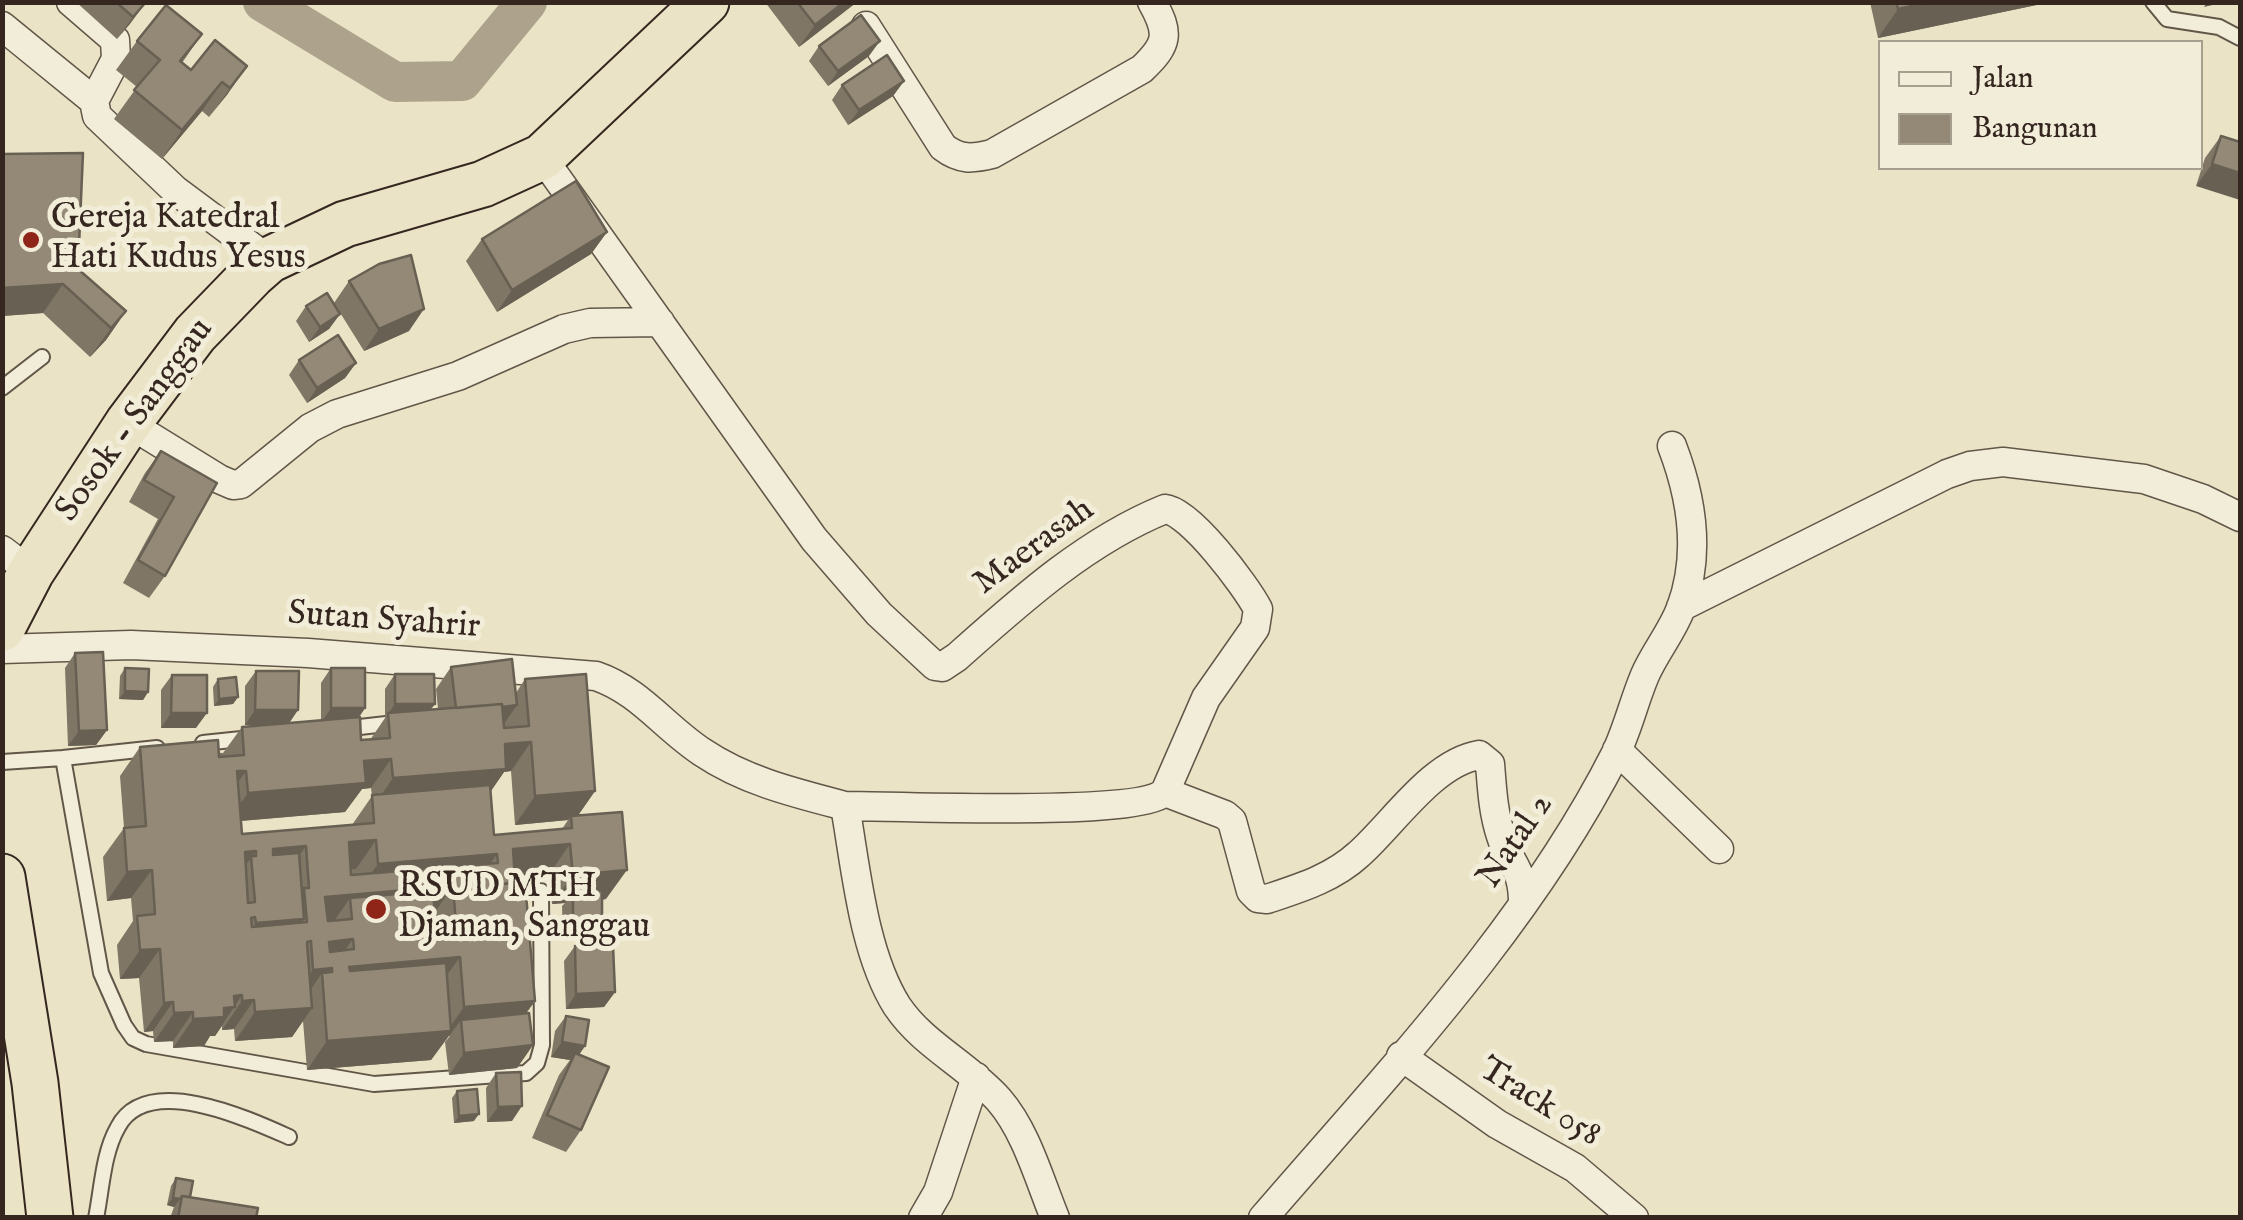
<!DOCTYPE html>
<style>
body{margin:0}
#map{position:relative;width:2243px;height:1220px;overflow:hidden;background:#ebe3c5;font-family:"IM FELL English",serif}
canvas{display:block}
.frame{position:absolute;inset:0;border:5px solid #352720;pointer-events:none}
.legend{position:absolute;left:1878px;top:40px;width:325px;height:130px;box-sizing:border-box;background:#f2edd9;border:2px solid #a69e8f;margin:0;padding:12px 18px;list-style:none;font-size:30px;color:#352720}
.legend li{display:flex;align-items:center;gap:20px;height:50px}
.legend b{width:50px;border:2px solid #a69e8f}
</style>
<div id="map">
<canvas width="2243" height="1220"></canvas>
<div class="frame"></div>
<ul class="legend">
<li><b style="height:12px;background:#f2edd9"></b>Jalan</li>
<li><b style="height:28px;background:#948976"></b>Bangunan</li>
</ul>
</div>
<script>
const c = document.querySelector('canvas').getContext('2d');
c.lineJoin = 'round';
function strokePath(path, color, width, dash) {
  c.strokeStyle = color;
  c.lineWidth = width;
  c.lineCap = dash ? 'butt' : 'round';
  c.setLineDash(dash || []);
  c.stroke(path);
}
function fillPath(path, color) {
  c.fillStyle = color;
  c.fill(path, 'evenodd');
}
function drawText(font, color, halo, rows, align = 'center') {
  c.font = font + ' "IM FELL English",serif';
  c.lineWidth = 10;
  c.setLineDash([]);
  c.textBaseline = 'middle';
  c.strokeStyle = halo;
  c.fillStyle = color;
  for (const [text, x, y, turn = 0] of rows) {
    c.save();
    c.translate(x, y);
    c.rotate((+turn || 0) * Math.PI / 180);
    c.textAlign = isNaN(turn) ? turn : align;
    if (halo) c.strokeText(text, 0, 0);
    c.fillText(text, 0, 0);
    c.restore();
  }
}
strokePath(new Path2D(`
 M263,2L395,82L462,81L527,2`), '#ada38d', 40);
const service = new Path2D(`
 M2153,2L2167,19L2219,27L2240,38
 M2,388L42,357
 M342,729L395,723
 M203,743L251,738
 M63,758L157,748
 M2,762L63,758L101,973L124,1025L133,1038L146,1044L374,1084L526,1073L537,1063L542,1045L541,891
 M96,1218C102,1188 103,1153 118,1127C147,1072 249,1119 289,1137`);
const minor = new Path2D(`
 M71,2L115,40L116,59L94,101L97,116L175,190L269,260
 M2,26L94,101
 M866,26L943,147C960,160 972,159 992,154L1142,69C1168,44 1170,34 1152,2
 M542,157L814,539L879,614L935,666L942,667L957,657C1020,601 1086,541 1165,509C1190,511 1246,586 1258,609L1255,628L1206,698L1165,792C1138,817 895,806 845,806
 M128,423L219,479L233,485L241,484L310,428L337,414L458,376L564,329L590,323L660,322
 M2,550L31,572
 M1681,607L1947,474L1970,466L2003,462L2144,479L2203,499L2240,517
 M2,649L131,645L308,653L596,676C640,691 664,727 702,752C745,781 795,793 845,806C856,868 863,952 897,1006C923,1045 968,1065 999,1100C1026,1131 1039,1179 1055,1218
 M1617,750L1719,849
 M1165,792L1225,815L1232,821L1251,891L1258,898L1267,899C1300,888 1333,878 1359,854C1393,824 1432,763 1479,755L1490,764C1492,788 1493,812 1501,836C1510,866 1523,867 1523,903
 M1401,1056L1497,1124L1575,1168L1634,1218
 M923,1218L938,1192L976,1077
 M1263,1218C1388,1073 1529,925 1616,753C1628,728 1634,701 1645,675C1655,652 1672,632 1681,608C1701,554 1692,498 1672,446`);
const trunk = new Path2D(`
 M2,628L31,572L128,423L195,334L253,274L269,260L345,224L483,184L542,157L706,2
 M2,877L35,1083L50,1218`);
strokePath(service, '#625649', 18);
strokePath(minor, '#625649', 31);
strokePath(trunk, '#352720', 49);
strokePath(service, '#f2edd9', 14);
strokePath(minor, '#f2edd9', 28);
strokePath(trunk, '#ebe3c5', 45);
fillPath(new Path2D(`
 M76,2H146L117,39Z
 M765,2H857L799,47Z
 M1870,2H2051L1878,38Z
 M202,34L182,63L191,70L247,66L209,117L202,111L162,159L114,119L137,87L116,70L137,41Z
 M819,46L869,56L828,86L809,61Z
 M904,81L893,96L848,125L832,100L842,85Z
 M2221,136L2240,142L2196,186L2205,158Z
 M2,154L78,269L126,311L106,340L90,357L43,313L2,316Z
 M607,232L591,254L497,312L466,261L482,239Z
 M349,281L409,331L364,351L334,303Z
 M306,306L340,314L329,329L309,342L296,321Z
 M299,360L356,363L345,378L307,403L289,375Z
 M161,451L217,483L165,576L149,598L123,583L158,519L129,502L145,473Z
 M75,653L107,730L96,745L68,746L65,668Z
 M451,667L516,693L525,679L595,791L578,815L606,899L602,900V920L592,935H563L562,906L565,903L552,904L550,873L515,876L514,883L535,1001L526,1013L533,1045L517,1068L449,1075L445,1042L450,1036H448L431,1060L307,1070L303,1021L292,1037L235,1041L234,1029L222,1030V1026L215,1036H210L204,1046L173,1048V1041L154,1042L153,1031L144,1032L139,978L120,979L117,945L133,921L131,898L107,901L103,857L124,828L120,776L140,747L223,753L242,727L262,725H245V686L256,671L289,723L321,720V683L331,668L365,708L359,717L361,740H370L385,718V689L395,674L435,704L430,710L438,709L436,689ZM511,771L515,825L568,820L562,829L494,835L491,791L504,772ZM371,788L372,796L352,825L242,834L241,821L345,812L362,789Z
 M125,668L148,692L143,700L119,699L120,676Z
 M172,675L196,728H161V690Z
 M218,679L238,697L233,704L214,706L213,687Z
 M575,946L615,992L604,1007L566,1009L564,961Z
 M566,1016L585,1046L579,1055L581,1130L566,1152L532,1138L559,1075L570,1060L551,1057L555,1031Z
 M496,1073L512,1121L487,1122L486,1088Z
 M457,1091L474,1121L454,1123L452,1098Z
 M176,1178L190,1197L256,1218H170L174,1207L167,1205L171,1186Z`), '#7f7665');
fillPath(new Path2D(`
 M146,2L130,24L117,39L133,17Z
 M844,2H857L799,47L815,25Z
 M1930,2H2051L1878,38L1898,9Z
 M2207,2H2225L2204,7Z
 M880,41L869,56L828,86L838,71Z
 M247,66L227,95L209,117L230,88Z
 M904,81L893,96L848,125L859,110Z
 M222,82L202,111L162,159L182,130Z
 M2212,164L2240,173V200L2196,186Z
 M607,232L591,254L497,312L512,290Z
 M63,284L43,313L2,316V288Z
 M424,309L409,331L364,351L379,329Z
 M126,311L106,340L90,357L111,328Z
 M340,314L329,329L309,342L320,327Z
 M356,363L345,378L307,403L317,388Z
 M125,691L148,692L143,700L119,699Z
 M238,697L233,704L214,706L219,699Z
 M395,704H435L424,718L388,714Z
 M517,705L502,727L456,713Z
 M331,708H365L355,723H321Z
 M255,710H298L288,725H245Z
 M171,713H207L196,728H161Z
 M107,730L96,745L68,746L79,731Z
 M531,742L511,771L504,772L486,798L373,807L393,778L505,744Z
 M391,759L371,788L362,789L345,812L227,822L248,793L364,761Z
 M237,771H246L225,800Z
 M595,791L575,820L571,816L568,820L515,825L535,796Z
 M376,840L356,869L328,871L349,842Z
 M570,844L550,873L493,878L513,849Z
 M306,846L285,875L253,878L273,849Z
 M256,851L235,880L245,852Z
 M497,854L477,883L357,893L378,864Z
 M152,870L131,898L107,901L127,872Z
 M627,870L606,899L573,902V891L565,903L552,904L573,875Z
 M453,886L433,915L350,898L332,924L305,926L325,897Z
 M304,919L284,948L235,952L256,923Z
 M573,920H602L592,935H563Z
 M353,939L322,982V973L305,998L293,999L313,970L329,942Z
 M160,949L139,978L120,979L140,950Z
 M460,957L439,986L329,996L349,967Z
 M615,992L604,1007L566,1009L576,994Z
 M242,995L215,1036H210L204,1046L173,1048L193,1019L234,996Z
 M254,1000L234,1029L222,1030L242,1001Z
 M535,1001L514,1030L461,1020L431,1060L307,1070L327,1041L447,1031L464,1007Z
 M173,1002L153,1031L144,1032L164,1003Z
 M312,1008L292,1037L235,1041L255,1012Z
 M193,1012L173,1041L154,1042L174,1013Z
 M562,1042L585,1046L575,1060V1053L570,1060L551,1057Z
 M533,1045L517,1068L449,1075L464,1053Z
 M522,1106L512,1121L487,1122L498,1107Z
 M479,1114L474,1121L454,1123L459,1116Z
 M173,1198L180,1199L174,1207L167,1205Z`), '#686053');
const building = new Path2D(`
 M116,2H146L133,17Z
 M797,2H844L815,25Z
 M1896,2H1930L1898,9Z
 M166,5L202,34L180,61L191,70L215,40L247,66L230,88L222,82L182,130L134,90L160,60L137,41Z
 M861,15L880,41L838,71L819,46Z
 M887,55L904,81L859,110L842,85Z
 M2221,136L2240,142V173L2212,164Z
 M83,153L78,269L126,311L111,328L63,284L2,288V154Z
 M576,181L607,232L512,290L482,239Z
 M411,255L424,309L379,329L349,281L379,264Z
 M327,293L340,314L320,327L306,306Z
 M338,335L356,363L317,388L299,360Z
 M161,451L217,483L165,576L138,560L174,497L144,480Z
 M103,652L107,730L79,731L75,653Z
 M512,659L517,705L502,707V704L456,708L451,667Z
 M125,668L149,669L148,692L125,691Z
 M331,668H365V708H331Z
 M256,671H299L298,710H255Z
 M395,674H434L435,704H395Z
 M586,674L595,791L535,796L531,742L505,744L506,769L393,778L391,759L364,761L366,783L248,793L246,771H237L242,834L374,823L372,795L490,785L494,835L572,828L571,816L622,812L627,870L573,875L570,844L513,849L515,881L504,884L525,882L535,1001L464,1007L460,957L349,967L350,971L446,963L451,1031L327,1041L322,973L332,972V968L313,970L311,941L307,942L312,1008L255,1012L254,1000L242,1001V995L234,996L235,1007L224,1008V1017L193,1019V1012L174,1013L173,1002L164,1003L160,949L140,950L137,916L155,914L152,870L127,872L124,828L146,826L140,747L218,740L219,757L244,755L242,727L360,717L361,740L390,738L388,713L502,704L504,728L529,726L525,679ZM376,840L378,864L497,854L498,863L351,875L349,842ZM306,846L309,888H304L307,922L252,927L251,918L255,917L256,923L304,919L299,853L273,855V849ZM256,851V856H251L255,902L248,903L245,852ZM453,886L457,938L437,940L433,891L350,898L352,919L328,921L325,897ZM353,939L354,949L330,952L329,942Z
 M172,675H207V713H171Z
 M236,677L238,697L219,699L218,679Z
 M573,891H602V920H573Z
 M613,945L615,992L576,994L575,946Z
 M529,1013L533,1045L464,1053L461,1020Z
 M566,1016L589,1020L585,1046L562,1042Z
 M575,1053L609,1067L581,1130L547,1115Z
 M521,1072L522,1106L498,1107L496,1073Z
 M477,1089L479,1114L459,1116L457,1091Z
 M176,1178L193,1181L190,1197L182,1196L180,1199L173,1198Z
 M182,1196L258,1208L256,1218H178Z`);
fillPath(building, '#948976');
strokePath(building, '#686053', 2.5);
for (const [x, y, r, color] of [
 [31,240,10,"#8f2418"],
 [376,909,12,"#8f2418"]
]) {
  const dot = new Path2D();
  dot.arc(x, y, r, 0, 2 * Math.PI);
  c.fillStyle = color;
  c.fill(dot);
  strokePath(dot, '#f2edd9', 4);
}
drawText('35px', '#352720', '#f2edd9', [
 ["Gereja Katedral",51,220],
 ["Hati Kudus Yesus",51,260],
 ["RSUD MTH",398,889],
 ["Djaman, Sanggau",398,929]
], 'left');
drawText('35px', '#352720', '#f2edd9', [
 ["Sosok - Sanggau",136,421,-54],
 ["Maerasah",1035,548,-36],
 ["Sutan Syahrir",384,622,4],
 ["Natal 2",1517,842,-56],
 ["Track 058",1539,1104,32]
]);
</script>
